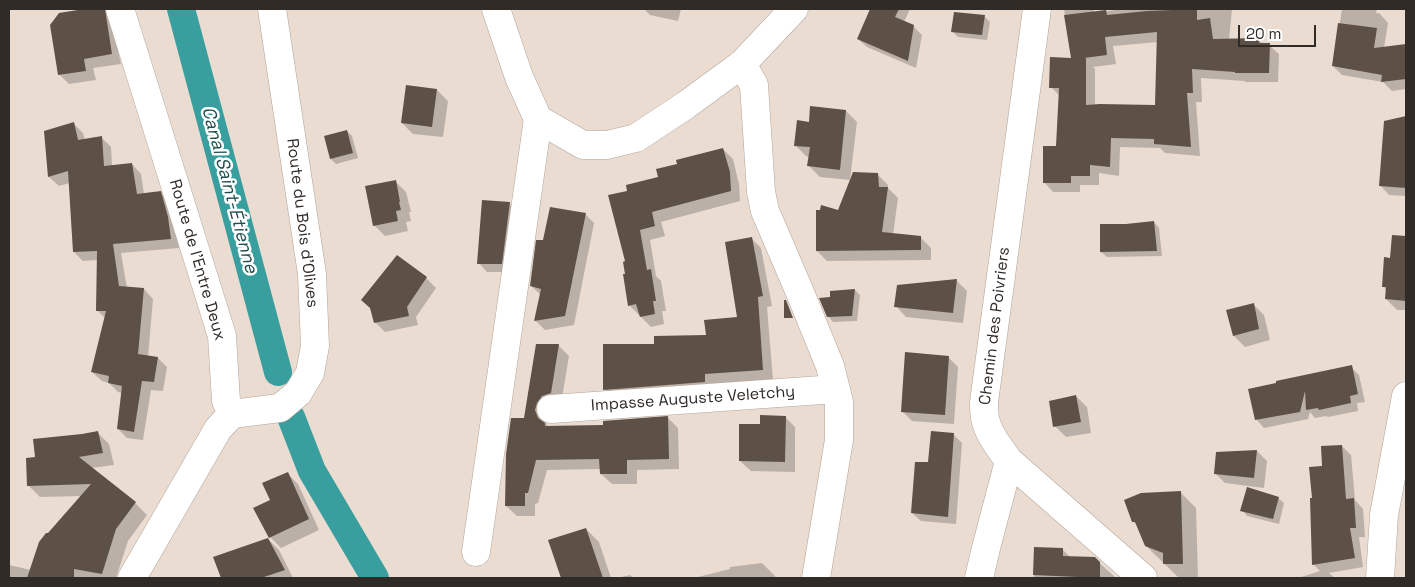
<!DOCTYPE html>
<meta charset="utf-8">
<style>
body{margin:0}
#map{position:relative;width:1415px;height:587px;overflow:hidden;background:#eadcd1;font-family:"Space Grotesk",sans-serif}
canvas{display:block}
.frame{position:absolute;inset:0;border:10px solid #302b27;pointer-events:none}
.scale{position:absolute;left:1238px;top:25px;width:78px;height:22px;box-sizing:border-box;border:2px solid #302b27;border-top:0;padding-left:6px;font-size:15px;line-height:18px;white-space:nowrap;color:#302b27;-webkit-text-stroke:4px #fff;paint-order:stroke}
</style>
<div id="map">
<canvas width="1415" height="587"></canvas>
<div class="frame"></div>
<div class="scale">20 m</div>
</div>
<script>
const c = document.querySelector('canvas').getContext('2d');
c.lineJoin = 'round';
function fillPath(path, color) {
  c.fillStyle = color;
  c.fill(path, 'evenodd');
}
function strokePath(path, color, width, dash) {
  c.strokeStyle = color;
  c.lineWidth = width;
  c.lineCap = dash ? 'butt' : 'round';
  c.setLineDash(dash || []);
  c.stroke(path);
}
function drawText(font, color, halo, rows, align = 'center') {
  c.font = font + ' "Space Grotesk",sans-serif';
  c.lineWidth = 5;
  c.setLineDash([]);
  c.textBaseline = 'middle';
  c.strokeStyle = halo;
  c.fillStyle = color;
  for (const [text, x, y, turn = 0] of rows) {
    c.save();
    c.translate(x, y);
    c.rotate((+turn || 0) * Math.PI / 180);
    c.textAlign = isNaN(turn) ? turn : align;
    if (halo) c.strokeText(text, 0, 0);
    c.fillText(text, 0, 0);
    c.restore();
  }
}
fillPath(new Path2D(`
 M91,9H107L120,50L118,51L121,64L93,68L96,80L69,84L59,74L60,14Z
 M644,9H681L678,21L650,15Z
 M872,9H910L904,22L913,26L922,35L916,68L867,47L858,39Z
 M1064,9H1094L1093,13L1123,9H1232L1229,40H1259L1263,44L1269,45L1279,54L1278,82H1246L1244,81L1201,78L1202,102H1196L1200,156L1165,153L1160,148L1120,147L1119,176L1099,173V185H1080V192H1053L1044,182L1058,147L1060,96L1051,87L1072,59ZM1158,42L1157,106L1095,105V69L1093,67L1116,64L1113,46Z
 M1342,9H1377L1376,13H1379L1388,23L1384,48L1406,46V89L1392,91L1383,82L1342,75L1333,66Z
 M984,16L990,22L987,40L958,37L952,31Z
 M437,90L448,101L443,137L413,134L402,123Z
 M846,111L857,122L850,180L820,177L809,166L810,157L806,156L795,145L810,123Z
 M1406,117V196L1389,195L1380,185L1386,122Z
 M74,124L83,133L85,140L102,138L111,147L112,166L132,164L141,174L144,194L160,193L170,202L177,227L179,248L121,253L127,288L144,289L153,299L148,357L158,358L167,367L163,391L151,390L143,440L127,438L118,429L122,393L118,392L109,383L102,381L92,372L105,318L98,311V260L83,261L74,252L70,183L59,186L49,177Z
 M347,131L352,136L358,158L336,164L331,159Z
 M723,149L733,159L739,184L740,201L661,222L665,236L650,240L656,276L661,281L666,311H662L664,324L651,327L629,305L626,274L629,192L660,178L678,165Z
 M877,174L888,185V188L898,198L893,235L921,238L931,248V260L827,261L817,251L839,211Z
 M395,181L406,192L411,212H409L411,221L406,222L408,231L385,236L374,225Z
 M509,203L518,212L510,272H487L479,263Z
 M585,214L594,223L574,325L545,330L536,321L541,295L531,286L544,242Z
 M1154,222L1159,228L1162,256L1107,257L1101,252Z
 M752,239L761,248L772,306L767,307L773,380L714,384L614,399L605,389L738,319Z
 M398,257L426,278L436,288L416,317L418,325L385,332L375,322Z
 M1386,259L1406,261V310H1397L1386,299L1387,291L1383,286Z
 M956,280L967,291L963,323L906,317L896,306Z
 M855,290L860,295L857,321L833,322L828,316Z
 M1253,304L1264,315L1270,340L1245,347L1234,336L1228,311Z
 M558,345L569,356L561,404L545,421L548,427L605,426L668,418L678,428L679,469L637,470V484H612L601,474V469L547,470L538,503L535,504V516H517L506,506L525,419Z
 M948,357L958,367L954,424L912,421L902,411Z
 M1351,367L1359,375L1365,402L1357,403L1358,411L1328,417L1326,416L1315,418L1310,412L1308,419L1264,428L1257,420L1250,390Z
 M1076,396L1087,407L1091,433L1066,437L1055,426Z
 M785,417L795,427V472L751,471L740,461L761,426Z
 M97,432L109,444L114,465L91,468L135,503L147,515L128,541L116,578H9V565L31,570L49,535L83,496L40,497L28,485L37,458Z
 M953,434L962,443L956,524L921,521L912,513Z
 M1342,446L1351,455L1355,500L1363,509L1365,537H1359L1363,567L1329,573L1335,578H1298L1320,571L1314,565L1311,499H1314L1323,467Z
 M1257,451L1267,461L1264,488L1225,483L1215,473Z
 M287,473L298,484L319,530L281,548L270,537L272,501Z
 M1180,492L1196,508L1198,578H1179L1146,546L1138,526L1133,521Z
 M1278,498L1284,503L1279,524L1247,516L1242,510Z
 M586,529L599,542L611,578H562L550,541Z
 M268,539L279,550L293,578H222L215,558Z
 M1036,548L1063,550L1071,558H1094L1116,578H1034Z
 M762,563L775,576L776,578H694L730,569V567Z
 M630,575L634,578H617Z`), '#0003');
strokePath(new Path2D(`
 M181,9L278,372
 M291,417L312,471L375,578`), '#399e9e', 28);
fillPath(new Path2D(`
 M84,9H105L112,54L84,59L86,71L58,75L50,25L59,13Z
 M870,9H899L895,17L914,25L908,61L857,39Z
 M1197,9V20L1210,18L1213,39L1259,38V43H1270L1269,73H1235V72L1192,69L1193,93H1187L1191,147L1154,144V139L1111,138L1110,167L1090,165V176H1071V183H1043V146H1056L1059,88H1049L1050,57L1071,58L1064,15L1106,10L1107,15L1147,11ZM1157,32L1155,105L1100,104L1086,105V58H1084L1107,55L1105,37Z
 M954,12L985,15L982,35L951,32Z
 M1338,23L1377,28L1374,48L1406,44V79L1381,82L1382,75L1332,66Z
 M406,85L437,89L432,127L401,123Z
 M810,106L846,110L840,170L807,166L810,147L794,146L797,120L809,122Z
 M1406,116V188L1379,186L1384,121Z
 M74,122L78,140L102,136L104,166L132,163L137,194L161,191L168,217L171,239L113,244L119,286L144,288L138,354L158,357L154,382L142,381L134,432L117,429L122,386L108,383L109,376L91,372L106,311H96L97,251L73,252L68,171L48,177L44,131Z
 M347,130L353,153L330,159L324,136Z
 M723,148L730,172L731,191L652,212L655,226L640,230L647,270L651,269L656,301H653L655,314L640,317L636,304L628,306L623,274H625L623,262L625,261L608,195L627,191L626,185L658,177L656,169L677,164L676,160Z
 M853,172L878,173L879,187H888L882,232L921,236V250L816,251V210H820L821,205L838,210Z
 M396,180L400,202H399L401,210L396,211L398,221L373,226L365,186Z
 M482,200L510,202L502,264H477Z
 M550,207L586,213L565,316L534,321L541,289L530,286L536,240H543Z
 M1154,221L1157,251L1100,252V224H1126Z
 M1392,235L1406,236V301L1385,299L1386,287H1382L1384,257L1390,258Z
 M752,237L763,296L758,297L763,370L705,374V382L603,390V344H654V336L706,335L704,320L737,317L725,242Z
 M397,255L427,277L407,307L409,316L374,323L370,308L361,300Z
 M957,279L953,313L894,307L897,285Z
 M855,289L852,316L827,317L819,298L830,297V291Z
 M784,300H786L793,318H784Z
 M1254,303L1259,329L1233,336L1226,310Z
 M536,344H559L551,393L542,396L537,403L535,410L538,418L545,423V426L603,425V421L668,416L669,459L627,460V474H600L599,459L536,460L528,493H525V506H505L506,454L511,418H524Z
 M905,352L949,356L945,415L901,412Z
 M1352,365L1358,394L1350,396L1351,403L1319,410L1318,408L1306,410L1305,391L1300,412L1255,420L1248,389L1276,383V381Z
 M1076,395L1081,422L1053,427L1049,401Z
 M760,415L786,416L785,462L739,461V424H760Z
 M98,431L103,453L79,457L136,502L116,529L102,574L74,569V578H27L39,542L46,533H48L91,484L27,486L26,458L35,457L33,439L82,434Z
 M931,431L954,433L948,517L911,513L915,462H928Z
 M1342,445L1346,499L1354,498L1356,528H1350L1355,558L1312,565L1310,498H1312L1309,467L1322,466L1321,446Z
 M1257,450L1254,478L1214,474L1216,452Z
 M288,472L309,519L269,538L253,508L270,500L262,483Z
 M1247,487L1279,497L1273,519L1240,511Z
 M1181,491L1183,564H1163V553L1145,546L1135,522H1132L1124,500L1141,493Z
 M586,528L603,578H561L548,540Z
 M268,538L285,570L261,578H221L213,557Z
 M1034,547L1063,548V556L1095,557L1100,562V578L1033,575Z`), '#5c5047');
const minor = new Path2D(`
 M1037,9L984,402C984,407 984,413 985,418C988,434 1000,448 1009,461L1143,578
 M742,64L754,85L761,192L765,211L801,295L830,366L839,402V440L816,578
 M551,409L836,389
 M476,552L538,119
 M979,578L986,548L1009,461`);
const tertiary = new Path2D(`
 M496,9L519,77L538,119L583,145H607L636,138L686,105L742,64L794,9
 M232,414L280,408L298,393L310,373L315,346L312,274L272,9`);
const secondary = new Path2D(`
 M120,9L222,336L226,401L232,414L218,429L132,578
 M1380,578L1384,515L1406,396`);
strokePath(minor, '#b2a49a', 29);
strokePath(tertiary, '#b2a49a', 29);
strokePath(secondary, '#b2a49a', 29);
strokePath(minor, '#fff', 28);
strokePath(tertiary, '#fff', 28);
strokePath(secondary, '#fff', 28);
drawText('16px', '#302b27', '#fff', [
 ["Route du Bois d'Olives",302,223,83],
 ["Route de l'Entre Deux",197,260,74],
 ["Chemin des Poivriers",995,326,-83],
 ["Impasse Auguste Veletchy",693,399,-4]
]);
drawText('italic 18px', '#214d4d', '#fff', [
 ["Canal Saint-Étienne",229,190,75]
]);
</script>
